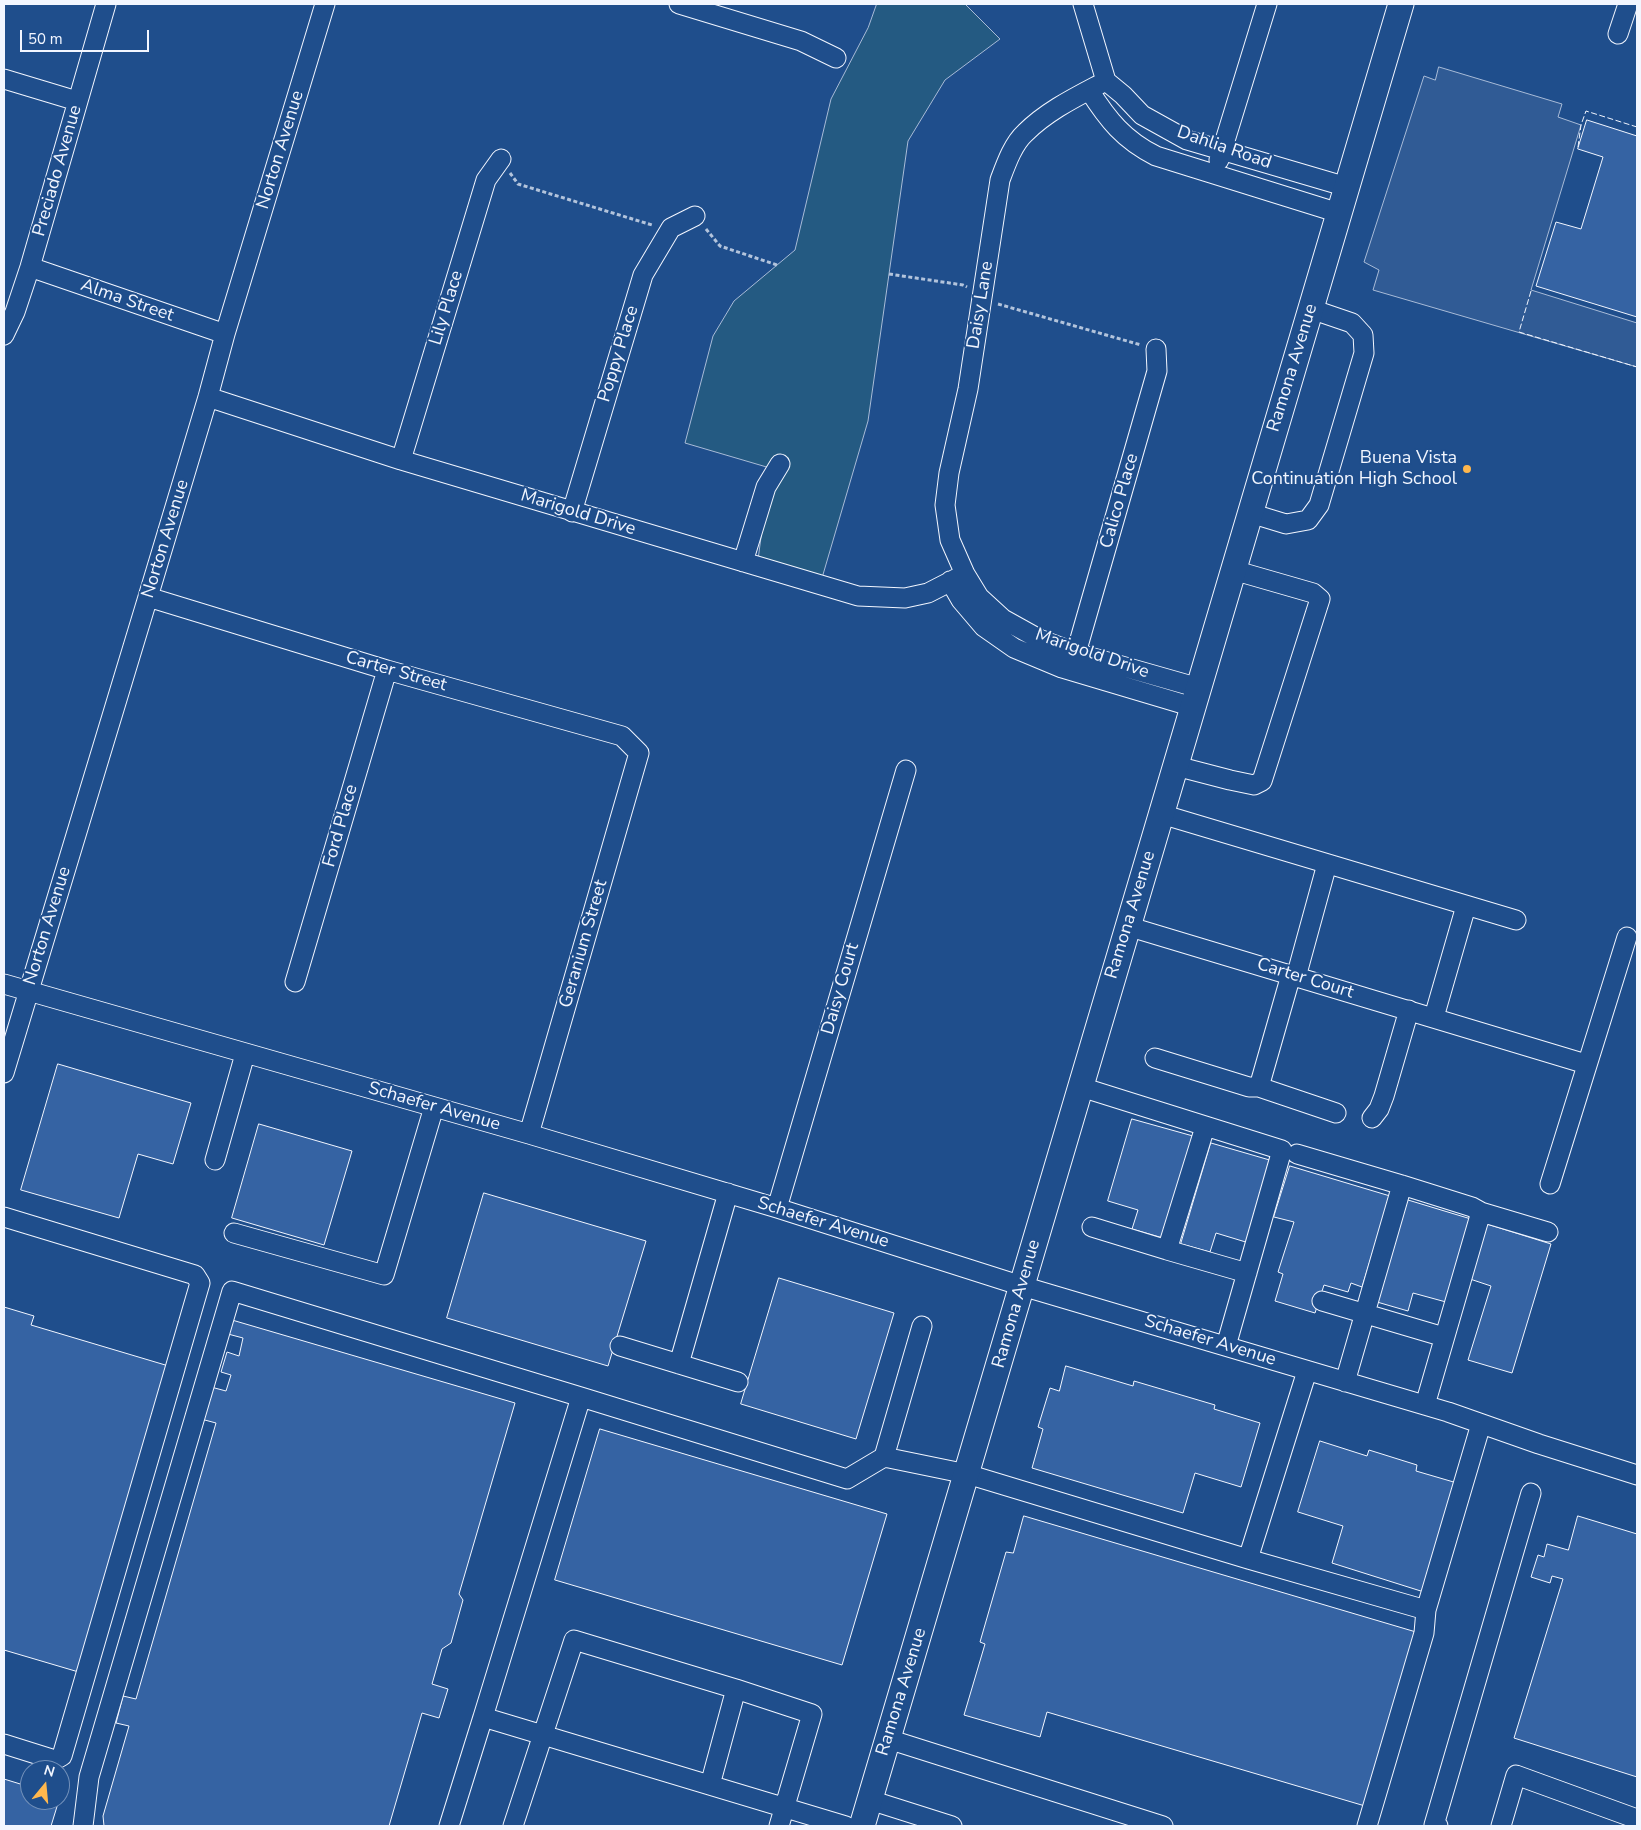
<!DOCTYPE html>
<style>
body{margin:0}
#map{position:relative;width:1641px;height:1830px;overflow:hidden;background:#1f4e8c;font-family:"Nunito Sans",sans-serif}
canvas{display:block}
.frame{position:absolute;inset:0;border:5px solid #f2f6ff;pointer-events:none}
.north{position:absolute;left:20px;top:1760px;width:50px;height:50px;box-sizing:border-box;background:#1f4e8c;border:1px solid #7391ba;border-radius:50%;rotate:17deg;font-size:14px;font-weight:700;line-height:20px;text-align:center;color:#f2f6ff}
.north::after{content:'';display:block;margin:auto;width:18px;height:22px;background:#ffb74d;clip-path:polygon(50% 0,100% 100%,50% 72%,0 100%)}
.scale{position:absolute;left:20px;top:30px;width:129px;height:22px;box-sizing:border-box;border:2px solid #f2f6ff;border-top:0;padding-left:6px;font-size:15px;line-height:18px;white-space:nowrap;color:#f2f6ff;-webkit-text-stroke:4px #1f4e8c;paint-order:stroke}
</style>
<div id="map">
<canvas width="1641" height="1830"></canvas>
<div class="frame"></div>
<div class="north">N</div>
<div class="scale">50 m</div>
</div>
<script>
const c = document.querySelector('canvas').getContext('2d');
c.lineJoin = 'round';
function fillPath(path, color) {
  c.fillStyle = color;
  c.fill(path, 'evenodd');
}
function strokePath(path, color, width, dash) {
  c.strokeStyle = color;
  c.lineWidth = width;
  c.lineCap = dash ? 'butt' : 'round';
  c.setLineDash(dash || []);
  c.stroke(path);
}
function drawText(font, color, halo, rows, align = 'center') {
  c.font = font + ' "Nunito Sans",sans-serif';
  c.lineWidth = 4;
  c.setLineDash([]);
  c.textBaseline = 'middle';
  c.strokeStyle = halo;
  c.fillStyle = color;
  for (const [text, x, y, turn = 0] of rows) {
    c.save();
    c.translate(x, y);
    c.rotate((+turn || 0) * Math.PI / 180);
    c.textAlign = isNaN(turn) ? turn : align;
    if (halo) c.strokeText(text, 0, 0);
    c.fillText(text, 0, 0);
    c.restore();
  }
}
const green = new Path2D(`
 M877,4H965L1000,39L945,80L908,141L868,421L822,578L758,560L770,468L685,443L713,336L734,301L795,250L831,99L868,28Z`);
fillPath(green, '#245a82');
strokePath(green, '#a8bbd7', 1);
const parking = new Path2D(`
 M1439,67L1562,104L1558,117L1581,125L1531,290L1637,323V367L1373,290L1379,270L1364,262L1424,76L1435,80Z`);
fillPath(parking, '#305b95');
strokePath(parking, '#a8bbd7', 1);
const building = new Path2D(`
 M1587,120L1637,136V317L1536,286L1556,222L1581,229L1603,157L1578,149Z
 M58,1064L191,1103L173,1164L138,1154L119,1218L21,1190Z
 M1132,1119L1193,1136L1163,1238L1132,1229L1138,1210L1108,1201Z
 M259,1124L352,1151L324,1245L232,1218Z
 M1211,1143L1273,1161L1249,1243L1216,1233L1210,1252L1181,1244Z
 M1290,1166L1390,1196L1362,1287L1351,1283L1348,1292L1324,1285L1315,1313L1275,1301L1283,1274L1278,1272L1294,1222L1274,1217Z
 M484,1193L646,1241L608,1366L447,1318Z
 M1408,1200L1471,1219L1446,1302L1413,1293L1408,1311L1377,1302Z
 M1487,1224L1551,1244L1512,1373L1468,1360L1491,1286L1470,1279Z
 M779,1278L894,1313L856,1439L741,1404Z
 M4,1307L34,1316L31,1325L172,1367L82,1673L4,1650Z
 M232,1320L515,1403L459,1594L463,1600L451,1643L442,1649L432,1684L448,1689L439,1718L422,1713L389,1826H104L103,1816L129,1726L116,1723L123,1696L136,1699L216,1423L201,1419L211,1387L226,1391L231,1375L221,1372L227,1352L239,1356L243,1338L228,1334Z
 M1066,1366L1133,1386L1134,1381L1215,1405L1214,1409L1260,1423L1241,1487L1195,1473L1183,1513L1032,1468L1043,1429L1038,1427L1050,1388L1059,1391Z
 M600,1429L887,1514L842,1665L555,1580Z
 M1320,1441L1367,1456L1369,1450L1417,1465L1416,1471L1457,1483L1424,1592L1332,1563L1343,1526L1298,1512Z
 M1024,1516L1416,1632L1365,1806L1047,1712L1040,1737L964,1715L985,1644L980,1642L1006,1552L1013,1553Z
 M1578,1516L1637,1534V1777L1514,1738L1563,1579L1552,1576L1550,1583L1531,1577L1538,1555L1544,1557L1547,1544L1568,1550Z
 M4,1779L30,1787V1800H59L51,1826H4Z`);
fillPath(building, '#3563a3');
strokePath(building, '#f2f6ff', 1);
const minor = new Path2D(`
 M679,4L801,41L836,58
 M1083,4L1106,81L1123,95L1142,115L1187,140L1347,187
 M1618,34L1628,4
 M4,79L77,101
 M1106,81C1078,96 1048,110 1025,133C1013,144 1006,164 1000,180L968,389L949,473L945,505L950,540L965,574L979,597L1003,619L1039,639L1076,653L1199,688
 M1089,90C1108,120 1124,140 1156,156L1339,213
 M1219,160L1267,4
 M30,267L225,334
 M4,335L15,312L30,267L106,4
 M208,397L401,460L858,596L905,598L928,593L965,574
 M401,460L486,180L501,159
 M572,512L643,275L671,228L695,216
 M1250,513L1286,524L1308,520L1319,505L1364,353L1363,335L1352,323L1311,309
 M743,562L766,487L780,464
 M950,581L961,600L984,627L1014,648L1062,668L1193,707
 M148,597L387,670L622,736L639,753L529,1134
 M1076,653L1157,371L1156,349
 M1176,766L1230,780L1254,785L1262,781L1320,599L1313,593L1233,570
 M1161,814L1516,920
 M1127,926L1586,1064
 M1296,977L1327,864
 M295,982L387,670
 M4,984L529,1134L777,1208L1022,1286L1448,1412L1539,1444L1637,1475
 M1434,1017L1466,906
 M1155,1058L1249,1087H1259L1336,1113
 M4,1073L148,597L208,397L225,334L325,4
 M1081,1087L1282,1150L1226,1346
 M1259,1087L1291,975
 M1372,1118L1379,1109L1384,1096L1409,1010
 M1205,1127L1167,1250L1247,1273
 M1297,1154L1402,1185
 M215,1160L245,1054
 M1550,1184L1627,937
 M777,1208L906,770
 M4,1217L195,1275L200,1283L62,1756L55,1760L4,1744
 M1092,1227L1167,1250
 M234,1233L384,1275L434,1107
 M1322,1301L1444,1337
 M620,1346L738,1382
 M679,1364L728,1193
 M1345,1382L1402,1185L1472,1207L1481,1212L1548,1232
 M1425,1405L1481,1212
 M884,1457L922,1326
 M1248,1559L1307,1371
 M736,1689L812,1714L779,1826
 M888,1739L1163,1826
 M870,1800L952,1826
 M83,1826L89,1777L232,1291L581,1397
 M449,1826L483,1717
 M513,1826L574,1640L736,1689L710,1785
 M846,1826L483,1717L581,1397L847,1479L884,1457L967,1474L1248,1559L1426,1610
 M1367,1826L1424,1633L1426,1610L1481,1424
 M1438,1826L1434,1825L1531,1493
 M1501,1826L1516,1775L1637,1819`);
const major = new Path2D(`
 M862,1826L1401,4`);
strokePath(minor, '#f2f6ff', 21);
strokePath(major, '#f2f6ff', 27);
strokePath(new Path2D(`
 M510,173L518,184L652,225
 M706,229L720,246L777,265
 M889,274L963,285L967,287
 M998,304L1141,345`), '#b3c4dc', 3, [4, 2.5]);
strokePath(minor, '#1f4e8c', 19);
strokePath(major, '#1f4e8c', 25);
strokePath(new Path2D(`
 M1578,147L1581,125L1586,111L1637,127
 M1531,291L1519,332L1637,367`), '#f2f6ff', 1, [6, 2.5]);
for (const [x, y, r, color] of [
 [1467,469,5,"#ffb74d"]
]) {
  const dot = new Path2D();
  dot.arc(x, y, r, 0, 2 * Math.PI);
  c.fillStyle = color;
  c.fill(dot);
  strokePath(dot, '#1f4e8c', 2);
}
drawText('18px', '#f2f6ff', '#1f4e8c', [
 ["Dahlia Road",1224,148,19],
 ["Norton Avenue",281,150,-73],
 ["Preciado Avenue",58,171,-74],
 ["Alma Street",127,301,19],
 ["Daisy Lane",981,305,-81],
 ["Lily Place",447,308,-73],
 ["Poppy Place",619,354,-73],
 ["Ramona Avenue",1293,368,-73],
 ["Calico Place",1120,501,-74],
 ["Marigold Drive",578,513,17],
 ["Norton Avenue",166,539,-73],
 ["Marigold Drive",1092,654,19],
 ["Carter Street",396,672,16],
 ["Ford Place",341,826,-74],
 ["Ramona Avenue",1131,915,-73],
 ["Norton Avenue",48,926,-73],
 ["Geranium Street",584,944,-74],
 ["Carter Court",1305,979,17],
 ["Daisy Court",841,989,-74],
 ["Schaefer Avenue",434,1107,16],
 ["Schaefer Avenue",823,1223,17],
 ["Ramona Avenue",1017,1304,-74],
 ["Schaefer Avenue",1210,1341,17],
 ["Ramona Avenue",902,1692,-73]
]);
drawText('18px', '#f2f6ff', '#1f4e8c', [
 ["Buena Vista",1457,459],
 ["Continuation High School",1457,480]
], 'right');
</script>
